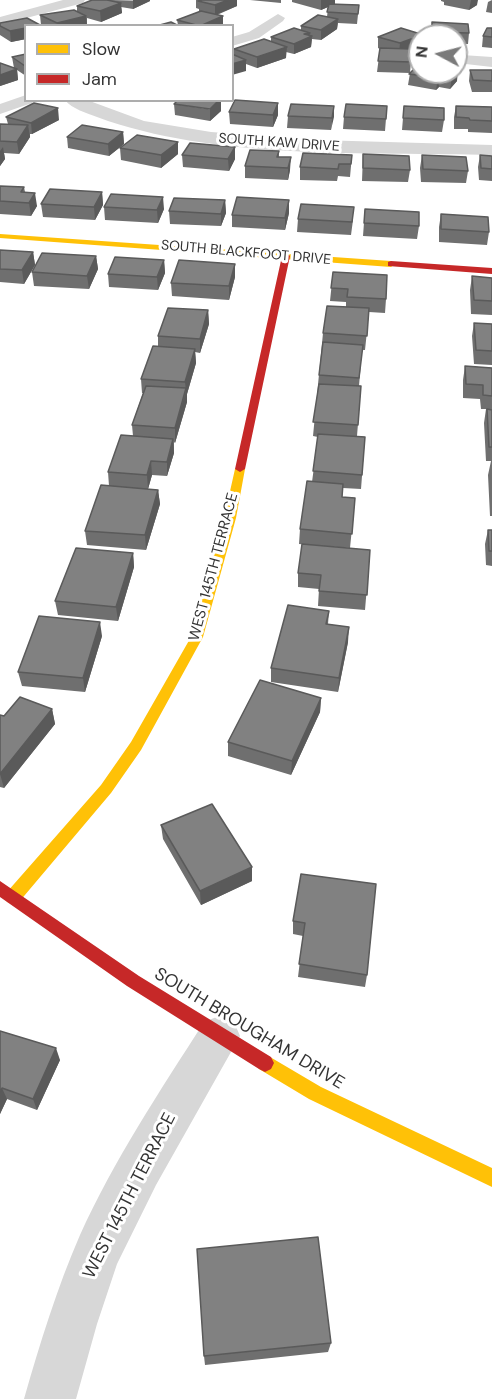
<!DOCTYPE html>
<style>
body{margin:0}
#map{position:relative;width:492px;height:1399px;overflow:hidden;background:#fff;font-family:"DM Sans",sans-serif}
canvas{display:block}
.legend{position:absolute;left:24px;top:24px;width:210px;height:78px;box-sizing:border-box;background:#fff;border:2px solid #adadad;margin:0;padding:8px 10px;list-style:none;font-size:18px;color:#333}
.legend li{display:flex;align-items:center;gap:12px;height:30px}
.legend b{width:30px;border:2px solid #adadad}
.north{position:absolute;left:408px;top:24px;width:60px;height:60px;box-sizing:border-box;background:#fff;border:2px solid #adadad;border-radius:50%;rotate:277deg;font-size:16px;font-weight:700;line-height:24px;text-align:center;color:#333}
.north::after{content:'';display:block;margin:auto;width:21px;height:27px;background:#7a7a7a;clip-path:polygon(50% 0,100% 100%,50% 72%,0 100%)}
</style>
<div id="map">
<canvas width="492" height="1399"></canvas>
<ul class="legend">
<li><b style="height:8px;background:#ffc107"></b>Slow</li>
<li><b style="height:8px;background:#c62828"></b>Jam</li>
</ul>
<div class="north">N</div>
</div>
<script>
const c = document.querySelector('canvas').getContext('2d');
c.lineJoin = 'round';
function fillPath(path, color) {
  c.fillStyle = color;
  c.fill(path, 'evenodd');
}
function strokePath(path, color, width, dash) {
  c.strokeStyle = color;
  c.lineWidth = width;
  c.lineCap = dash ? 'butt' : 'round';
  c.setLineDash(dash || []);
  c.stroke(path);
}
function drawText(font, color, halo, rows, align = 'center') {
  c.font = font + ' "DM Sans",sans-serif';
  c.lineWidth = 6;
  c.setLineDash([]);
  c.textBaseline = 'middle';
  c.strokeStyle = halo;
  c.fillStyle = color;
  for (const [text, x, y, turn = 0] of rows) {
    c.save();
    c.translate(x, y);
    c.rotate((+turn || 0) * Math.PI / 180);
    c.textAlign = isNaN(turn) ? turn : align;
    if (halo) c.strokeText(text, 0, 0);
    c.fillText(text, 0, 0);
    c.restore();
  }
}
fillPath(new Path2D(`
 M63,0H85L83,3L0,25V17Z
 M278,14L285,18L283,21L259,38L232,46V37L249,32Z
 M462,55L492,57V67L457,63L456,58Z
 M26,95V100H34L32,103L0,114V104Z
 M65,100H87L144,121L211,132L317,140L492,145V155C369,152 213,160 97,117C87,113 72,109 65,100Z
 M219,1016L234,1022L240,1036L156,1185L117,1264L97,1324L76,1399H24C40,1343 57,1288 80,1235C114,1160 160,1091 204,1022Z`), '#d7d7d7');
fillPath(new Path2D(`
 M0,234L391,261L395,264L391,267L0,238Z
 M240,466L245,469L236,518L203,637L141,750L111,793L19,902L13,904L7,902L5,897L7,892L101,785L131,742L191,637L224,518L235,469Z
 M265,1054L321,1087L492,1168V1187L309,1099L259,1069L256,1063L259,1057Z`), '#ffc107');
fillPath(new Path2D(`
 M286,253L290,256L245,469L240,472L235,469L282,256Z
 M391,261L492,268V274L388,266V262Z
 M0,881L139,976L271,1057L274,1063L271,1069L265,1072L259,1069L127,986L0,897Z`), '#c62828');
fillPath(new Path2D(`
 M110,0L150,1L133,9L121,7L122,13L101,22L87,18V26L41,25L40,15L77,12V6Z
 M196,0H237V6L217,15L223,16V26H156L178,25L177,20L199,12V9L196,8Z
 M250,0H281V3Z
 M292,0H335V4L359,5L357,24L338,23L337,29L321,40L312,39L311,47L294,54L286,52V58L257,68L246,64V71L234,55V49L271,42V37L301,30V26L327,17L328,7L321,10L292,2Z
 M441,0H471L477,5L469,10L444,5V2L441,1Z
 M492,0V13L486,12L488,2Z
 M432,22L469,33L468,44H456V36H431Z
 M0,23L26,26V39L11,42L0,35Z
 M492,28V48L482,47L483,36Z
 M420,36V49L415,51L412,50L410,73L456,72L457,81L450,89L439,87L436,90L408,85L410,73L377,72L380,49L378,48V37Z
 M26,54V76L17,70L18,80L0,86V63L14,68L12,57Z
 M470,70H492V92H472L469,81Z
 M278,103V115L273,127L230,124L229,112Z
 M174,104L221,111L210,121L175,115Z
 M334,106L331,130L287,128L288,116Z
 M387,106L385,131L343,129L344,117Z
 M404,106L444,120L442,132L402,130Z
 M456,106L492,107V133L468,132V129H454V117Z
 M6,117L59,120L32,134H30V137L19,154L4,153L5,159L0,166V124H8Z
 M123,132L124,144L109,156L68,148L67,137Z
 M178,142V154L161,168L121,160L120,148Z
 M279,151V157L290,170L288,180L245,178V166Z
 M363,154L410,170L408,182L362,181Z
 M182,155L235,159L229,171L183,167Z
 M352,155L350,177L338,176L337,181L300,180V167Z
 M422,155L468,171L466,183L421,182L420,168Z
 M480,155L492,156V181L479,180L478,167Z
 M0,186L24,187L25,192L37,206L31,216L0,214Z
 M102,192L103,205L95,220L43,217L41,204Z
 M225,200L226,213L221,226L170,224L169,211Z
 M104,207L164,209L158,223L105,220Z
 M365,209L419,226L417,239L363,236Z
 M289,213L285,230L232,227V215Z
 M441,214L489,232L487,245L439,242V227Z
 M298,219L353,220L351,235L297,232Z
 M0,250L33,252L35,265L24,284L0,282Z
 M96,256L98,269L89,289L34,286L32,272Z
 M164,260L165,273L158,290L109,287L108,274Z
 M333,272L386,299L385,313L369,312L365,350H362L359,386H361L357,436L365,437L361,489L343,488L342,497L355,498L350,548L299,544L300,529L312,482L318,437L313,436L323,333L346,307V302L330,301Z
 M472,276L492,278V315L471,314L470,290Z
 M235,277L229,300L172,296L171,283Z
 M208,310L209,324L200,353L195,352L196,363L187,394V402L175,443L174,442V453L167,476L152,475L148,489L158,490L160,504L146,550L87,545L85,531L109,486L108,472L133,436L132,425L143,393H142L141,379L158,347V336Z
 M474,323L492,324V365L474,364L472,336Z
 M465,366L492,368V516H490L488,475L491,461H486L484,423L486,409H481L480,399L463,398V380Z
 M488,530H492V566L486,565L485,544Z
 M370,550L365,610L318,606L319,589L298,587V573Z
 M133,553L134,567L118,621L58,615L55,601Z
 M329,611L328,624L348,642L338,692L271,682V668Z
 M102,636L85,692L22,686L18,672Z
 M321,698L320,712L291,775L228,756V742Z
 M52,709L55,724L4,788L0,787V715L4,716Z
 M161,825L252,881L201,905L163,839Z
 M301,874L367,975L365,987L298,977L303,936L293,934V921Z
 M0,1031L60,1060L37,1110L7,1099L0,1114Z
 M331,1343L328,1352L205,1365L204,1356Z`), '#6f6f6f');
fillPath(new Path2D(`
 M133,0H150V1L133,9Z
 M228,0H237V6L215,15V5Z
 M321,0H335V4L321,10Z
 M471,0H478L477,5L469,10Z
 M121,3L122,13L101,22L100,11Z
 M86,16L87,26H58L57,23Z
 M223,16V26H200Z
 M338,19L337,29L321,40V30Z
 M26,28V39L11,42L10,31Z
 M310,33L309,37L312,36L311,47L294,54V44L304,34Z
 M420,38V49L415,51L416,40Z
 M411,39L410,50L399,54L400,43Z
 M287,47L286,58L257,68V57Z
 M246,60V71L232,75V64Z
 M17,69L18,80L0,86V75Z
 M458,70L457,81L450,89L452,77Z
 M440,76L439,87L436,90L438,78Z
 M219,100H221V111L210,121V109Z
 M278,103V115L273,127V115Z
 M334,106V117L331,130L332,118Z
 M58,108L59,120L32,134L31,123Z
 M28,125L30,137L19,154L17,142Z
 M123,132L124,144L109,156L108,144Z
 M178,142V154L161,168V155Z
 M3,147L5,159L0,166V151Z
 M235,147V159L229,171L228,159Z
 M291,157L290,170L288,180V168Z
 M102,192L103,205L95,220L94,207Z
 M35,193L37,206L31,216L29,203Z
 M163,197L164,209L158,223L157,210Z
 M225,200L226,213L221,226V214Z
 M289,200V213L285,230V218Z
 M33,252L35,265L24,284L22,270Z
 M96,256L98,269L89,289L87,276Z
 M164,260L165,273L158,290L157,277Z
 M235,264V277L229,300V286Z
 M208,310L209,324L200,353V339Z
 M195,349L196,363L187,394V402L175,443V428L186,391L185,382Z
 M173,439L174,453L167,476V462Z
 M151,461L152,475L148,489L147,475Z
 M158,490L160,504L146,550L145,535Z
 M133,553L134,567L118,621L116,607Z
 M100,622L102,636L85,692L83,678Z
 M349,627L348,642L338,692L339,678Z
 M321,698L320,712L291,775L292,761Z
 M52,709L55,724L4,788L0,774Z
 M252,867V881L201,905L200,891Z
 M56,1048L60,1060L37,1110L33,1099Z
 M2,1088L7,1099L0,1114V1092Z`), '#5a5a5a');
const building = new Path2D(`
 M92,0H107L121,3L100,11L77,6Z
 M202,0H228L215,5L198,1Z
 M329,4L359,5L358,14L327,12Z
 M74,10L86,16L57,23L40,15Z
 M201,11L223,16L200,26L177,20Z
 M318,15L338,19L321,30L301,26Z
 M27,18L40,25L26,26V28L10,31L0,26V23Z
 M171,22L179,26H156Z
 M432,22L468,24L469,33L432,32Z
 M294,28L310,33L304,34L312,36L294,44L271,37Z
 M401,28L427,36H420V38L416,40L411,39L400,43L378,37Z
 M487,28H492V37L483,36Z
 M264,39L287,47L257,57L234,49Z
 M380,48L412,49L411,62L378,61Z
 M26,54L25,66L12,57Z
 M232,54L246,60L232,64Z
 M0,63L17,69L0,75Z
 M419,64L420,65V72H456V70H458L452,77L440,76L438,78L409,74Z
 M470,70H492V81L473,80Z
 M178,100H219L210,109L174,104Z
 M235,100L278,103L273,115L229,112Z
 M34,103L58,108L31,123L6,117Z
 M291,104L334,106L332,118L288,116Z
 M346,104L387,106L386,119L344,117Z
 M404,106L444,108V120L403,118Z
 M456,106L492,107V121L470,120L469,118L456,117Z
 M0,124L28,125L17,142L0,141Z
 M82,125L123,132L108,144L67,137Z
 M137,135L178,142L161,155L120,148Z
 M190,143L235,147L228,159L182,155Z
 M250,150L279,151L277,157H291L288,168L245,166Z
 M303,153L352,155L351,164H339L338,169L300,167Z
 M363,154L409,156L410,170L363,168Z
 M422,155L466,157L468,171L423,169Z
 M480,155L492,156V169L481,168Z
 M0,186L24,187L21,192L35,193L29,203L0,201Z
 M50,189L102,192L94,207L41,204Z
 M111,194L163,197L157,210L104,207Z
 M237,197L289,200L285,218L232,215Z
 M174,198L225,200L221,214L169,211Z
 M301,204L354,207L352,222L298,219Z
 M365,209L419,212V226L364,223Z
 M441,214L488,217L489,232L441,229Z
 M0,250L33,252L22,270L0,269Z
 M42,253L96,256L87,276L32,272Z
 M115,257L164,260L157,277L108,274Z
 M179,260L235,264L229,286L171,283Z
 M333,272L387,275L386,299L347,297L348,289L331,288Z
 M472,276L492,278V301L474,300Z
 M327,306L369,308L367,336L323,333Z
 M168,308L208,310L200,339L158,336Z
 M474,323L492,324V351L476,350Z
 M323,342L363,345L359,378L319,375Z
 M153,346L195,349L185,382L141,379Z
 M465,366L492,368V396L483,395V385L466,384Z
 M319,384L361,386L358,425L313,422Z
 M146,386L186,388L175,428L132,425Z
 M487,409L492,410V447H489Z
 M318,434L365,437L362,475L313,471Z
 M121,435L173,439L167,462L151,461L147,475L108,472Z
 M307,481L343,484L342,497L355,498L352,534L300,529Z
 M101,485L158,490L145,535L85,531Z
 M488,530H492V551H489Z
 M302,544L370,550L367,595L319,591L321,575L298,573Z
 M76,548L133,553L116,607L55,601Z
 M288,605L329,611L326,624L349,627L339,678L271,668Z
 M39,616L100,622L83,678L18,672Z
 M260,680L321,698L292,761L228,742Z
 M20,697L52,709L0,774V715L4,716Z
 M212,804L252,867L200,891L161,825Z
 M301,874L376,884L367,975L299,964L305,923L293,921Z
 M0,1031L56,1048L33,1099L2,1088L0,1092Z
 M318,1237L331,1343L204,1356L197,1249Z`);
fillPath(building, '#818181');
strokePath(building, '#5a5a5a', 1.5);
drawText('14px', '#333', '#fff', [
 ["SOUTH KAW DRIVE",279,143,4],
 ["SOUTH BLACKFOOT DRIVE",246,253,5]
]);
drawText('15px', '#333', '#fff', [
 ["WEST 145TH TERRACE",214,567,-75]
]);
drawText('18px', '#333', '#fff', [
 ["SOUTH BROUGHAM DRIVE",249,1029,31],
 ["WEST 145TH TERRACE",130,1196,-63]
]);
</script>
